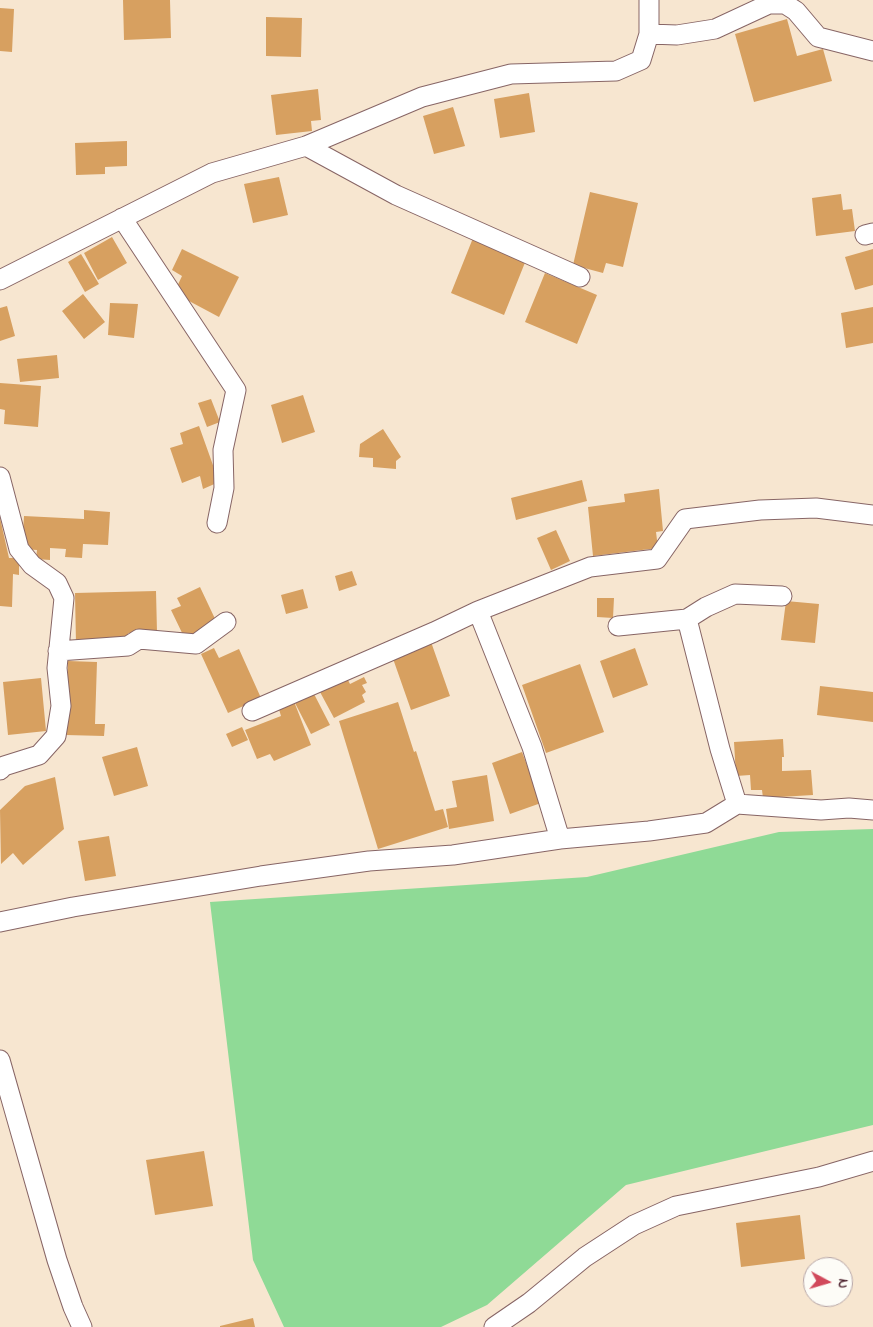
<!DOCTYPE html>
<style>
body{margin:0}
#map{position:relative;width:873px;height:1327px;overflow:hidden;background:#f7e6d0;font-family:"Indie Flower",sans-serif}
canvas{display:block}
.north{position:absolute;left:803px;top:1257px;width:50px;height:50px;box-sizing:border-box;background:#fdfcf7;border:1px solid #b5a4a5;border-radius:50%;rotate:96deg;font-size:14px;font-weight:700;line-height:20px;text-align:center;color:#4a1f2b}
.north::after{content:'';display:block;margin:auto;width:18px;height:22px;background:#d1495b;clip-path:polygon(50% 0,100% 100%,50% 72%,0 100%)}
</style>
<div id="map">
<canvas width="873" height="1327"></canvas>
<div class="north">N</div>
</div>
<script>
const c = document.querySelector('canvas').getContext('2d');
c.lineJoin = 'round';
function fillPath(path, color) {
  c.fillStyle = color;
  c.fill(path, 'evenodd');
}
function strokePath(path, color, width, dash) {
  c.strokeStyle = color;
  c.lineWidth = width;
  c.lineCap = dash ? 'butt' : 'round';
  c.setLineDash(dash || []);
  c.stroke(path);
}
fillPath(new Path2D(`
 M873,829V1125L626,1185L487,1305L441,1327H284L253,1260L210,902L587,877L779,832Z`), '#8fda96');
fillPath(new Path2D(`
 M123,0H170L171,38L124,40Z
 M0,8L14,9L12,52L0,51Z
 M266,17L302,18L301,57L266,56Z
 M787,19L797,56L823,49L832,81L754,102L735,34Z
 M318,89L321,120L311,121L312,131L276,135L271,95Z
 M529,93L535,132L500,138L494,99Z
 M453,107L465,146L434,154L423,116Z
 M127,141V166L105,167V174L76,175L75,143Z
 M279,177L288,215L253,223L244,184Z
 M590,192L638,203L623,267L606,263L603,273L573,265Z
 M841,194L843,210L852,209L855,231L816,236L812,198Z
 M112,237L127,263L98,280L84,253Z
 M473,238L526,260L504,315L451,293Z
 M182,249L239,277L219,317L174,293L182,276L172,270Z
 M873,249V285L855,290L845,257Z
 M81,254L99,284L85,292L68,262Z
 M545,273L597,295L577,344L525,322Z
 M83,294L105,322L84,339L62,311Z
 M110,303L138,304L134,338L108,335Z
 M7,306L15,336L0,341V308Z
 M873,307V343L846,348L841,313Z
 M57,355L59,378L20,382L17,359Z
 M0,383L41,386L38,427L4,424L5,410L0,409Z
 M303,395L315,432L282,443L271,405Z
 M211,399L220,422L207,427L198,403Z
 M199,426L219,482L203,489L200,476L182,483L170,448L183,444L180,433Z
 M383,429L401,457L396,461V469L373,467V458L359,457L360,444Z
 M582,480L587,501L516,520L511,498Z
 M659,489L663,531L656,532L658,548L593,556L588,507L625,502L624,494Z
 M84,510L110,512L108,545L83,544L82,558L65,557L66,549L50,548V560L36,559L37,550L22,549L24,516L84,519Z
 M0,518L9,558H19V575L13,574L12,607L0,606Z
 M556,530L570,561L551,570L537,538Z
 M352,571L357,585L339,591L335,576Z
 M200,587L217,623L185,639L171,610L181,606L177,598Z
 M303,589L308,608L286,614L281,595Z
 M156,591L157,632L128,633V643L76,644L75,593Z
 M597,598H614L613,618L597,617Z
 M786,601L819,604L815,643L781,640Z
 M430,639L450,696L411,710L391,653Z
 M214,648L219,658L239,649L261,698L228,713L201,654Z
 M635,648L648,685L613,698L600,661Z
 M68,661L97,662L95,724H105L104,736L66,735Z
 M580,664L604,732L546,753L522,685Z
 M364,677L367,683L362,685L366,692L362,695L365,702L334,718L320,692L347,678L350,684Z
 M41,678L46,731L8,735L3,682Z
 M820,686L873,692V722L817,715Z
 M314,694L330,725L311,734L295,703Z
 M293,699L311,745L274,761L270,754L257,759L245,730L281,716L278,706Z
 M398,702L414,752L416,751L435,811L443,809L448,827L378,849L339,721Z
 M242,727L248,740L232,747L226,734Z
 M783,739L784,757H782V771L811,770L813,795L763,798L762,790H751L750,775L736,776L734,742Z
 M137,747L148,786L114,796L102,757Z
 M522,752L541,803L510,814L492,763Z
 M487,775L494,821L449,829L446,809L457,807L452,781Z
 M55,777L64,829L23,865L13,853L1,864L0,810L25,786Z
 M109,836L116,876L85,881L78,841Z
 M204,1151L213,1206L155,1215L146,1160Z
 M800,1215L805,1259L741,1267L736,1223Z
 M253,1318L255,1327H220V1326Z`), '#d7a060');
const minor = new Path2D(`
 M649,34L677,35L715,29L769,4H785L796,11L818,37L873,51
 M306,146L396,195L580,277
 M122,218L236,390L223,450L224,488L217,523
 M865,235L873,233
 M0,280L212,173L306,146L422,97L511,74L616,71L641,60L649,34V0
 M0,477L19,549L32,565L57,583L64,598L57,668L61,706L56,736L39,755L4,766L0,770
 M478,611L532,747L560,839
 M687,619L720,749L737,804
 M618,626L687,619L706,607L735,594L782,596
 M58,651L128,646L139,639L196,644L226,622
 M252,711L434,632L478,611L590,567L657,559L685,519L760,510L816,508L873,515
 M0,922L73,907L261,876L369,861L453,855L560,839L649,831L706,823L737,804L821,810L849,808L873,810
 M0,1060L57,1260L73,1307L82,1327
 M494,1327L529,1303L585,1257L634,1225L676,1206L819,1177L873,1161`);
strokePath(minor, '#876565', 21);
strokePath(minor, '#fff', 19);
</script>
